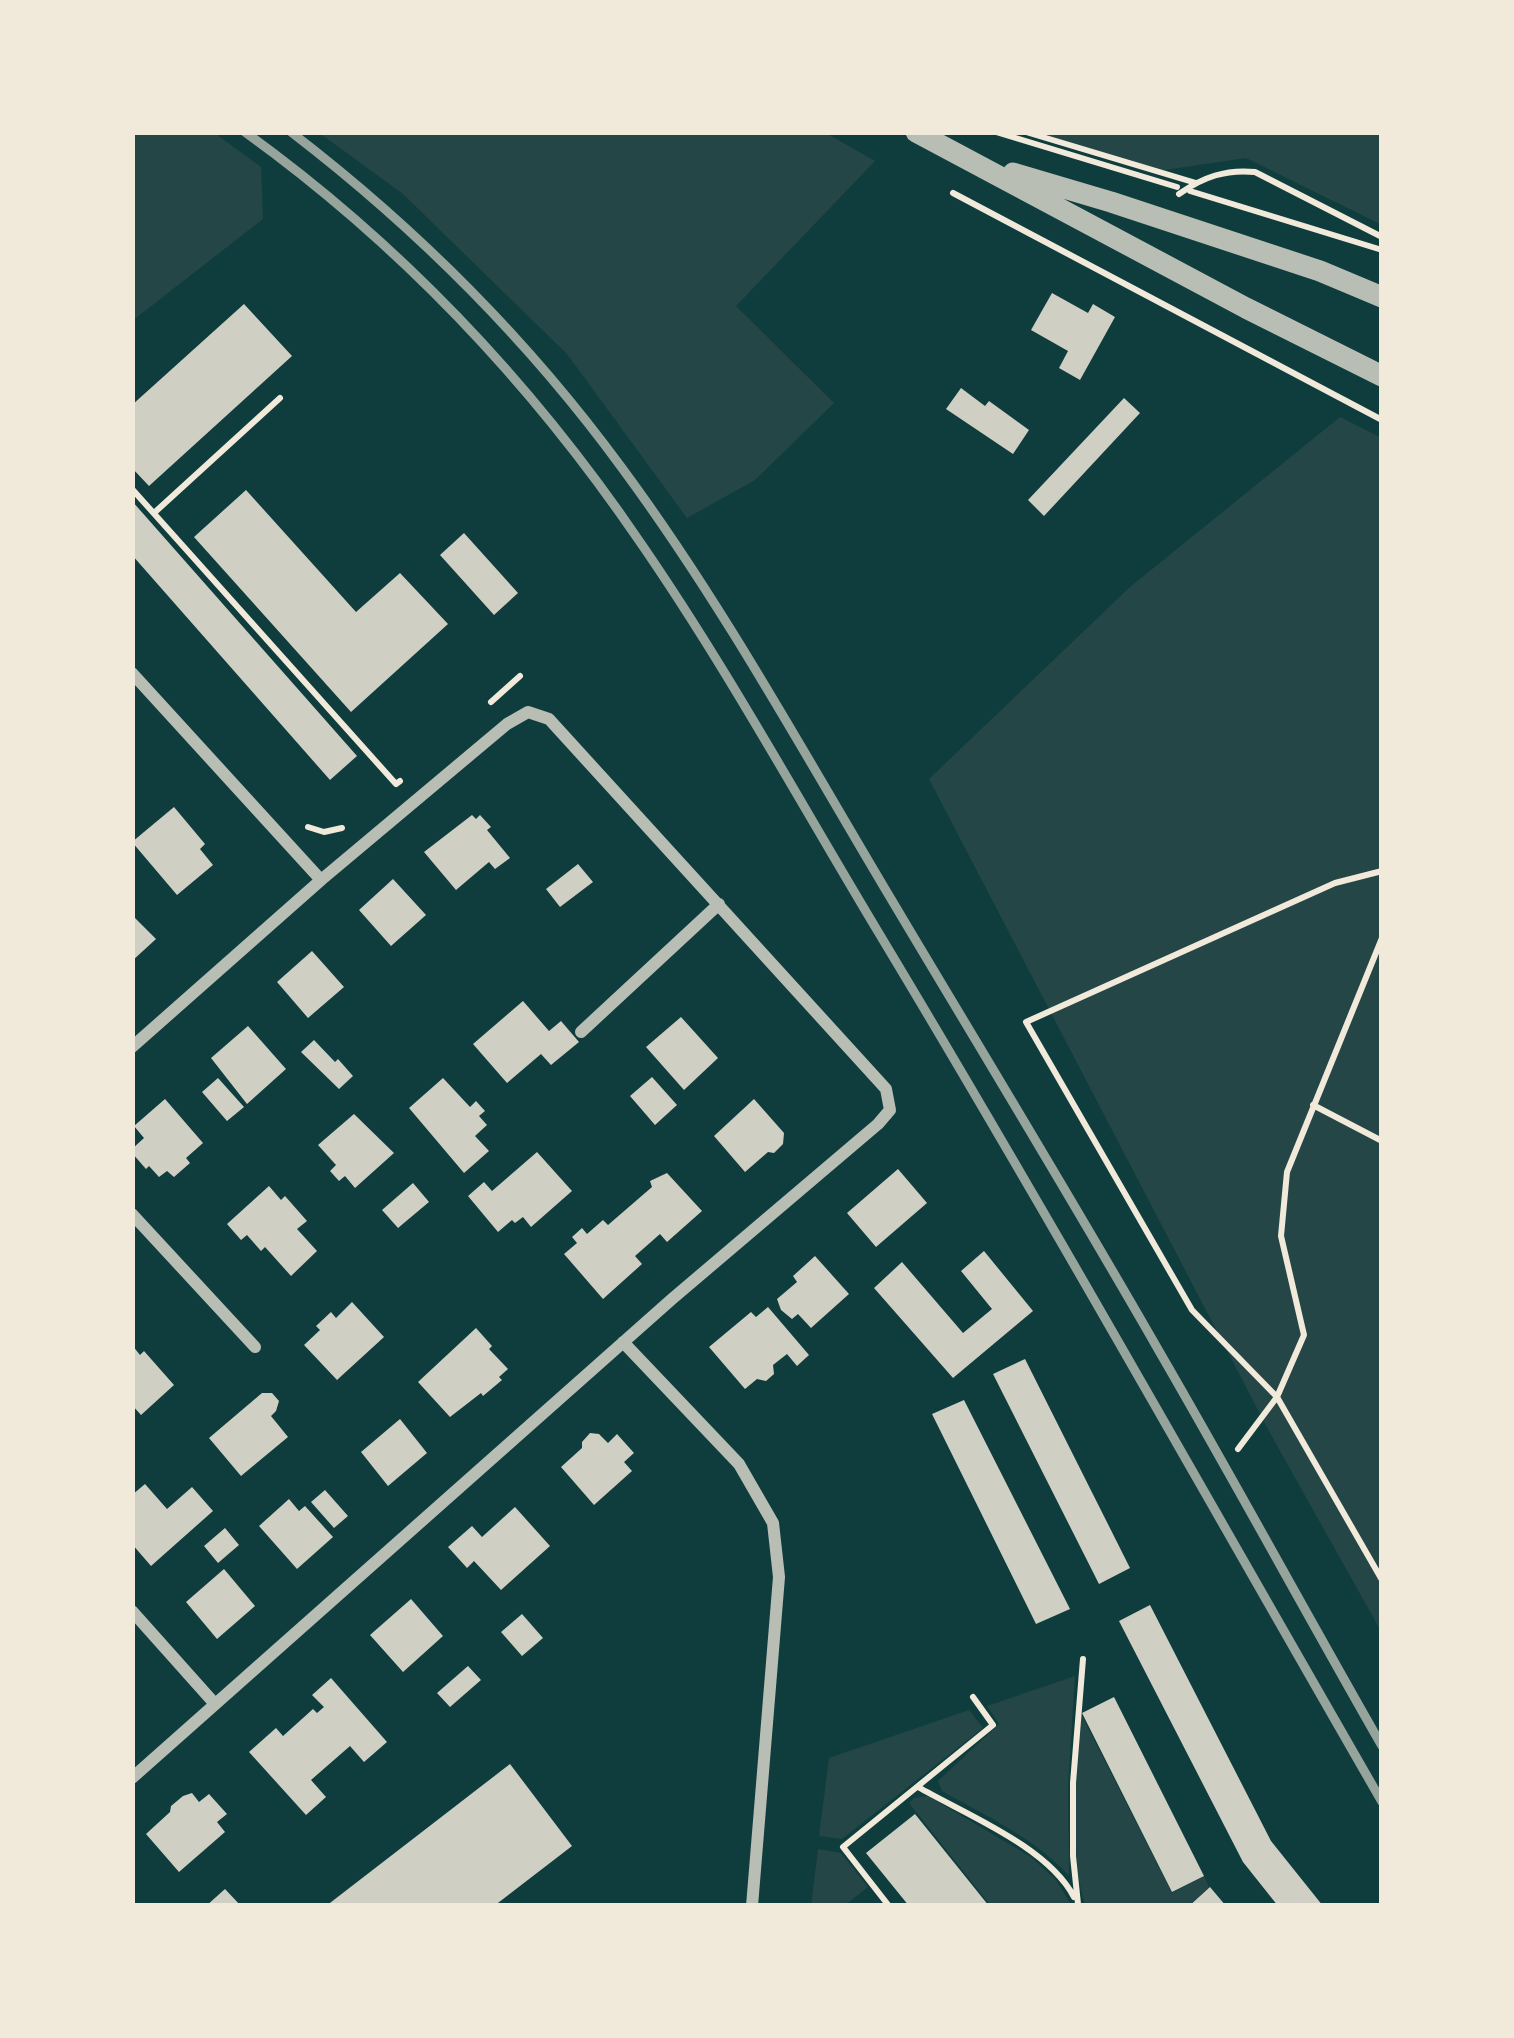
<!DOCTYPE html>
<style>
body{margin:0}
#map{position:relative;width:1514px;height:2038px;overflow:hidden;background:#0f3d3e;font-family:Quicksand,sans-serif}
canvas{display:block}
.frame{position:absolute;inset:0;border:135px solid #f1e9da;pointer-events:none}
</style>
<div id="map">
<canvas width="1514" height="2038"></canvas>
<div class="frame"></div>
</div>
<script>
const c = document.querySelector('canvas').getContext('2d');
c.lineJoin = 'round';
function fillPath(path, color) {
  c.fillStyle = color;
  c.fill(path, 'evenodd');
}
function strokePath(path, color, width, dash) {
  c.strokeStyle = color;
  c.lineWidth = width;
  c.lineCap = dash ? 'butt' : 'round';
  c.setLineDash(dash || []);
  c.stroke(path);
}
fillPath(new Path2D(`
 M132,132H213L261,167L263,219L132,321Z
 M318,132H824L875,161L736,306L834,403L755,480L687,518L567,354L403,194Z
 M1038,132H1382V225L1246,158L1158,171Z
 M1340,417L1382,438V1633L1270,1433L929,779L1130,587Z
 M1075,1676L1068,1786L1069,1876C1035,1838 986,1816 942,1791L938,1781L999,1724L987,1706Z
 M969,1710L983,1728L842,1839L819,1836L829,1758Z
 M1081,1714L1172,1893L1204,1876L1209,1887L1188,1906H1086C1070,1867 1074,1757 1081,1714Z
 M928,1796L1031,1857L1056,1880L1072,1906H991L909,1803L914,1798Z
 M818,1849L841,1853L868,1887L844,1906H811Z`), '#244646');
fillPath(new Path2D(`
 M1052,293L1088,313L1093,304L1115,317L1080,380L1059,368L1068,351L1031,330Z
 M244,304L292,356L149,486L132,468V405Z
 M961,388L985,406L989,401L1029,430L1013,454L946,409Z
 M1124,398L1140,413L1044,516L1028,500Z
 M246,490L356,612L400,573L448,624L351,712L194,537Z
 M132,501L357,756L330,780L132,555Z
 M464,533L518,593L494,615L440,555Z
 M174,807L205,844L200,849L213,865L177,895L132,842Z
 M472,815L476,819L480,815L491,827L487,830L510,858L495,869L489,862L456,890L424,852Z
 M578,864L593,882L560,907L546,889Z
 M393,879L426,915L391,946L359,910Z
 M132,915L156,939L132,961Z
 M312,951L344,987L308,1018L277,982Z
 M523,1001L549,1031L561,1021L579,1042L551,1065L541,1054L507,1083L473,1044Z
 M681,1017L718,1058L684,1090L646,1047Z
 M248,1026L286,1069L247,1104L211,1058Z
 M314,1040L335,1062L338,1059L353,1076L339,1089L301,1052Z
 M652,1077L677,1105L655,1125L630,1096Z
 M218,1078L244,1107L227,1121L202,1092Z
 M443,1078L470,1107L476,1101L485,1111L479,1116L487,1125L475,1136L489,1151L464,1173L409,1108Z
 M165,1099L203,1143L186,1158L190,1163L174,1177L167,1171L159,1177L149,1166L146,1169L132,1153V1149L144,1138L134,1126Z
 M754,1099L784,1133L783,1144L774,1153L768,1152L745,1172L714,1136Z
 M354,1114L394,1153L355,1188L345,1176L339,1181L330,1171L336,1165L318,1145Z
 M537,1152L572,1191L531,1227L523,1217L515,1223L512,1220L498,1232L468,1196L484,1182L492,1191Z
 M898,1169L927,1203L876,1247L847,1213Z
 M667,1173L702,1211L667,1242L660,1234L635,1256L642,1264L603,1299L564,1254L577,1243L572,1237L582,1228L587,1234L603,1220L608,1225L652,1187L650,1181Z
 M413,1183L429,1202L398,1228L382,1210Z
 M269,1186L281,1200L285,1196L307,1221L297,1229L317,1251L291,1276L265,1247L261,1251L247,1235L241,1240L227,1224Z
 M984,1251L1033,1311L953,1378L874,1288L902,1262L963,1333L992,1309L961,1271Z
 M815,1256L849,1294L811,1328L798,1314L792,1319L781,1310L777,1299L797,1282L793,1276Z
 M352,1302L384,1337L337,1380L304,1345L320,1330L316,1326L331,1312L336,1318Z
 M768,1307L809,1355L797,1366L787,1354L773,1365L774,1374L766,1381L757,1379L745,1389L709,1347L751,1312L756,1317Z
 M476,1328L492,1346L489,1349L508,1369L499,1377L502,1380L483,1396L481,1393L450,1417L418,1382Z
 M132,1345L140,1355L144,1351L174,1385L141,1415L132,1405Z
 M1025,1359L1130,1568L1099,1584L993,1374Z
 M262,1393H272L279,1401L276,1411L271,1416L288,1437L241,1476L209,1438Z
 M964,1400L1070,1609L1036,1624L932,1414Z
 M400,1419L427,1453L388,1486L361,1452Z
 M590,1433L599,1434L608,1443L617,1434L634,1453L624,1462L632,1471L594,1505L561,1467L582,1448V1442Z
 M145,1484L167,1509L192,1487L213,1511L151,1566L132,1544V1495Z
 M325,1490L348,1516L334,1528L311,1502Z
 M289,1499L299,1511L305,1506L333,1537L297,1569L259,1526Z
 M515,1507L550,1546L501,1590L474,1561L467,1568L448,1547L472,1526L482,1537Z
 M225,1528L239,1545L218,1563L204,1546Z
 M224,1569L255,1606L217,1639L186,1602Z
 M411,1599L443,1636L403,1672L370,1635Z
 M1150,1605L1271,1841L1323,1906H1278L1243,1862L1119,1621Z
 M522,1614L543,1638L522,1656L501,1632Z
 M468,1666L481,1680L450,1707L437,1693Z
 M331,1678L387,1742L364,1762L350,1746L311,1780L326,1797L306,1815L249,1752L276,1728L283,1736L313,1709L317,1713L324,1707L312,1695Z
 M1114,1697L1204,1876L1172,1892L1082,1713Z
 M510,1764L572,1846L494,1906H326Z
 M192,1793L199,1802L209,1794L227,1814L217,1822L225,1832L179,1872L146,1834L170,1812L171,1806L183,1796Z
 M915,1814L989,1906H909L866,1853Z
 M1210,1887L1226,1906H1189Z
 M225,1889L241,1906H206Z`), '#cfcfc3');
strokePath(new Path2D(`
 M996,132L1177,187
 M1026,132L1196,183
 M1190,191L1382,250
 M953,193L1382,420
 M1179,194C1203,177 1226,169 1255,172L1382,237
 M132,489L396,784L400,781
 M154,513L280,398
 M491,702L520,676
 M308,827L324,832L342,828
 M1382,938L1287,1172L1281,1236L1304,1335L1277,1397L1382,1580
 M1313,1105L1382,1141
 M1238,1449L1277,1397L1192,1310L1026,1022L1335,883L1382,871
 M918,1787C967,1815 1048,1847 1074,1897
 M1078,1904L1073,1856V1783L1083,1659
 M889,1906L843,1847L993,1725L973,1697`), '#f1e9da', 6);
strokePath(new Path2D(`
 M132,673L321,880
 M581,1032L719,904
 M132,1047L321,880L507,724L528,712L549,719L886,1089L890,1110L878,1124L672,1299L132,1778
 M132,1214L255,1347
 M623,1342L739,1464L773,1523L779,1577L752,1906
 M132,1611L215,1704`), '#b8beb3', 12);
strokePath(new Path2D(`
 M916,132L1246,308L1382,376
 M1013,173L1111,202L1320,271L1382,297`), '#b8beb3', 21);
strokePath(new Path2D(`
 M245,132C400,244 533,385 640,542C727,668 801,804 880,935C1052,1221 1215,1512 1382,1802
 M291,132C416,228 529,341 622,468C727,610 812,768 903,919C989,1063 1076,1206 1159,1351C1235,1482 1307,1615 1382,1746`), '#97a49c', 9);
</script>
